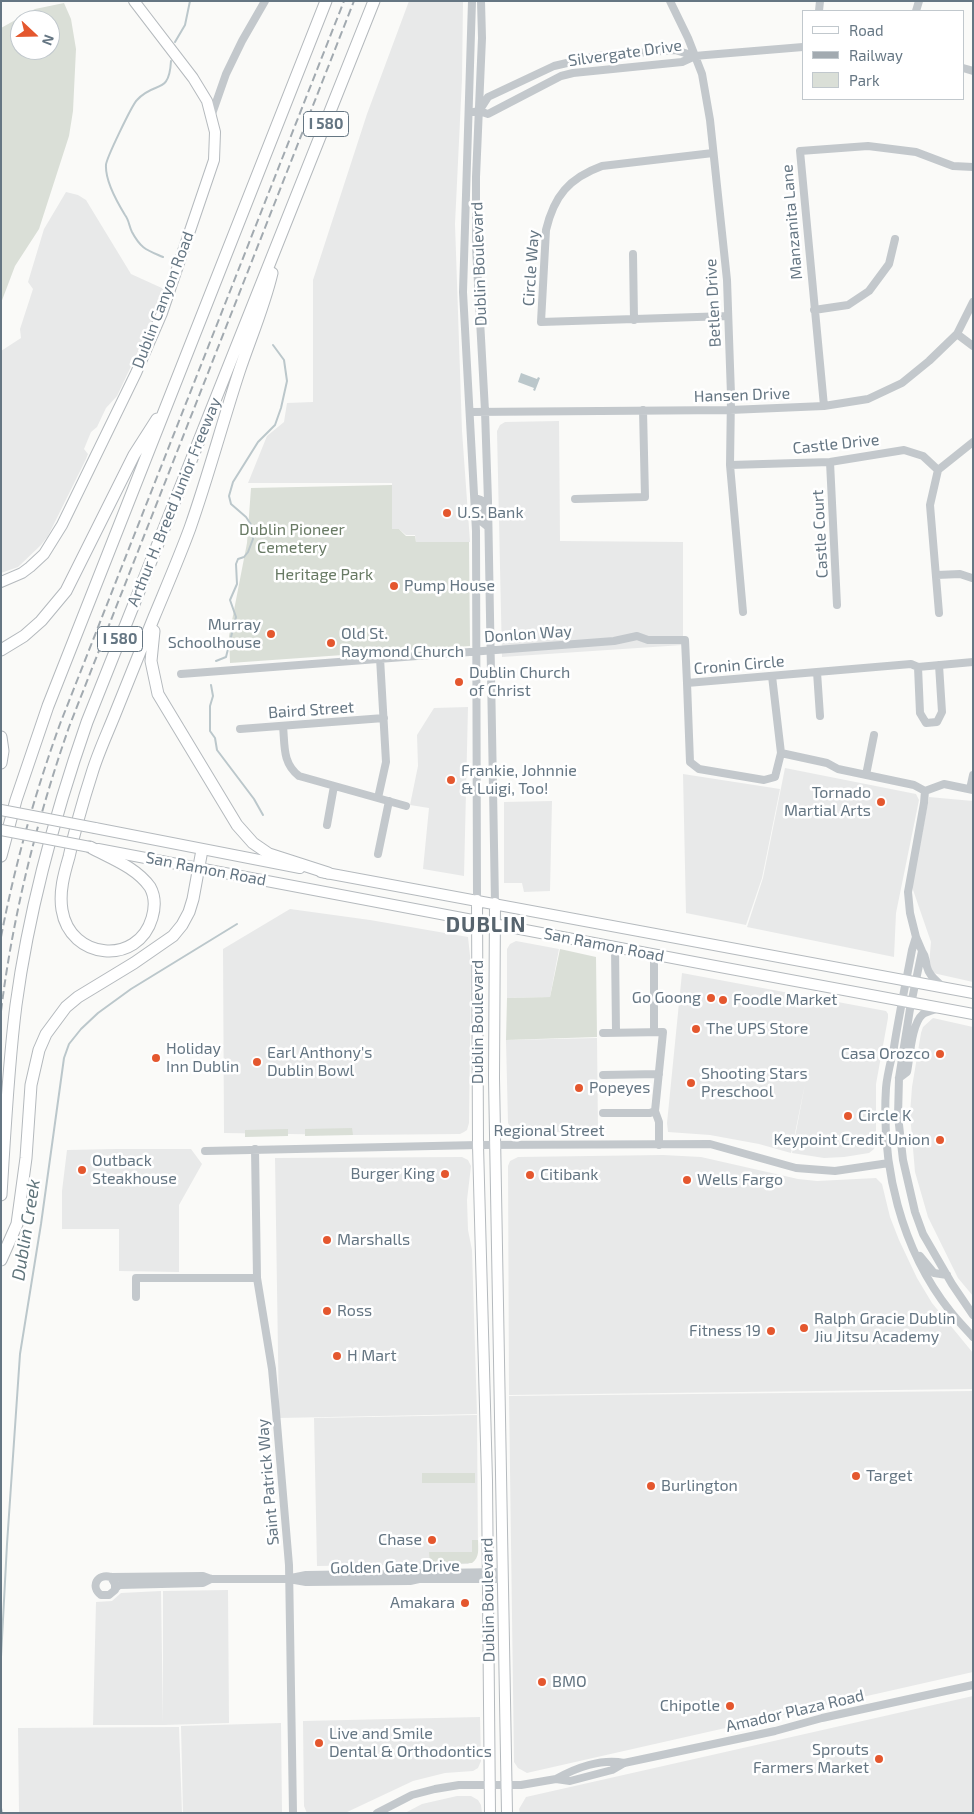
<!DOCTYPE html>
<style>
body{margin:0}
#map{position:relative;width:974px;height:1814px;overflow:hidden;background:#fafaf8;font-family:"Exo 2",sans-serif}
canvas{display:block}
.frame{position:absolute;inset:0;border:2px solid #657683;pointer-events:none}
.legend{position:absolute;left:802px;top:10px;width:162px;height:90px;box-sizing:border-box;background:#fff;border:1px solid #c1c8cd;margin:0;padding:6px 9px;list-style:none;font-size:15px;color:#657683}
.legend li{display:flex;align-items:center;gap:10px;height:25px}
.legend b{width:25px;border:1px solid #c1c8cd}
.north{position:absolute;left:10px;top:10px;width:50px;height:50px;box-sizing:border-box;background:#fff;border:1px solid #c1c8cd;border-radius:50%;rotate:111deg;font-size:14px;font-weight:700;line-height:20px;text-align:center;color:#657683}
.north::after{content:'';display:block;margin:auto;width:18px;height:22px;background:#e4572e;clip-path:polygon(50% 0,100% 100%,50% 72%,0 100%)}
</style>
<div id="map">
<canvas width="974" height="1814"></canvas>
<div class="frame"></div>
<ul class="legend">
<li><b style="height:6px;background:#fff"></b>Road</li>
<li><b style="height:6px;background:#a2aab0"></b>Railway</li>
<li><b style="height:14px;background:#dadfd7"></b>Park</li>
</ul>
<div class="north">N</div>
</div>
<script>
const c = document.querySelector('canvas').getContext('2d');
c.lineJoin = 'round';
function fillPath(path, color) {
  c.fillStyle = color;
  c.fill(path, 'evenodd');
}
function strokePath(path, color, width, dash) {
  c.strokeStyle = color;
  c.lineWidth = width;
  c.lineCap = dash ? 'butt' : 'round';
  c.setLineDash(dash || []);
  c.stroke(path);
}
function drawText(font, color, halo, rows, align = 'center') {
  c.font = font + ' "Exo 2",sans-serif';
  c.lineWidth = 5;
  c.setLineDash([]);
  c.textBaseline = 'middle';
  c.strokeStyle = halo;
  c.fillStyle = color;
  for (const [text, x, y, turn = 0] of rows) {
    c.save();
    c.translate(x, y);
    c.rotate((+turn || 0) * Math.PI / 180);
    c.textAlign = isNaN(turn) ? turn : align;
    if (halo) c.strokeText(text, 0, 0);
    c.fillText(text, 0, 0);
    c.restore();
  }
}
fillPath(new Path2D(`
 M409,1H463L462,79L455,224L462,431L470,542H416L415,535H406L399,529H392V483H248L267,436L284,422L287,403L313,402V280L367,114Z
 M66,192L78,195L86,200L131,274L164,289L152,322L117,396L106,408L97,427L91,432L84,449L88,454L86,459L48,536L41,545L18,567L1,573V351L21,338L20,329L33,289L28,282L44,229Z
 M559,421L560,541L683,542V645L502,657L497,431L500,425L505,422Z
 M468,707L464,876L423,869L429,808L410,805L418,766L417,735L434,708Z
 M785,768L916,794L919,800L896,913L894,957L747,927L763,878Z
 M683,774L780,789L762,878L746,925L686,913Z
 M929,797L973,801V982L933,973L929,965L931,942L912,887Z
 M552,801L550,891L524,892L522,883H504V802Z
 M290,909L370,920L468,937L471,965L469,1123L467,1130L464,1132L460,1134L353,1135L224,1133L223,949Z
 M516,941L559,949L550,997L507,998V949L510,944Z
 M682,973L886,1011L888,1014V1018L876,1084V1141L874,1149L869,1153L844,1157L824,1158L792,1153L805,1084L791,1153L759,1144L710,1135L668,1132L667,1123Z
 M933,1018L973,1027V1296L958,1278L928,1217L915,1172L910,1114L912,1087L921,1033L923,1027Z
 M597,1038L598,1132H516L511,1128L508,1123L506,1040Z
 M117,1149H191L202,1164L179,1205V1272L119,1271V1229H62V1191L67,1150Z
 M663,1155L701,1157L798,1179L817,1181L876,1178L882,1184L890,1217L899,1240L917,1278L932,1303L973,1353V1389L509,1395L508,1166L510,1161L518,1157Z
 M462,1157L468,1160L471,1166L467,1200L468,1230L472,1250L477,1414L279,1418L275,1158Z
 M973,1391V1672L531,1772L527,1773L518,1768L514,1762L509,1396Z
 M477,1415L478,1552L475,1559L468,1564L317,1566L314,1418Z
 M228,1590L229,1723L164,1725H93L96,1602L112,1601L121,1593L161,1591L163,1724V1591Z
 M973,1696V1813H520L519,1809L526,1797Z
 M480,1717L481,1761L478,1768L473,1771L445,1773L413,1781L345,1813H307L306,1811L304,1806L303,1721Z
 M281,1723L282,1813H183L181,1726Z
 M179,1727L182,1813H19L18,1728Z
 M457,1796H471L478,1800L481,1805L482,1813H405L422,1804Z`), '#e8e9e9');
fillPath(new Path2D(`
 M64,3L71,19L76,49L73,111L69,136L39,229L15,266L1,303V28L35,9ZM20,20H50V50H20Z
 M392,485V529H399L406,536H415L416,542H469L470,646L230,663L229,636L247,543L251,488Z
 M560,949L596,957L597,1037L506,1040L507,998L550,997Z
 M352,1128L353,1135L305,1136V1129Z
 M288,1129V1136L245,1137V1130Z
 M422,1473H475V1483H422Z
 M472,1540H478C478,1549 480,1557 472,1563L430,1565L429,1552H472Z`), '#dadfd7');
fillPath(new Path2D(`
 M521,373L537,379L538,377L540,378L535,391L533,390L534,388L518,382Z`), '#bbc7cb');
strokePath(new Path2D(`
 M175,42L185,25L190,1
 M163,257C147,250 141,249 132,232C129,226 129,220 125,215C117,202 105,181 106,165C106,159 132,105 137,100C155,80 169,96 171,61
 M216,661L226,657L236,617L230,600L237,584L236,564L238,559L244,557L248,552L253,539L252,526L246,517L231,504L229,496L233,482L258,442L275,425L281,408L287,381L284,360L273,345
 M211,685L213,696L210,706V731L215,738L217,750L254,799L263,815
 M1,1657L7,1544L20,1354L41,1224L64,1058L69,1044L81,1029L98,1013L131,989L237,924
 M1,1808L2,1813`), '#bbc7cb', 2);
const major = new Path2D(`
 M1,582L22,573L30,567L44,554L62,525L136,373L162,313L214,160L215,132L207,101L193,78L134,1
 M95,828L300,868
 M98,849L715,966L973,1014
 M321,872L973,993
 M477,900L478,1145L487,1481L490,1813
 M495,903L494,1078L507,1813`);
const highway = new Path2D(`
 M154,631L151,661L158,694L237,825L253,843L269,854L328,873
 M1,650L24,636L41,621L66,591L134,455L157,419
 M1,737L3,751L1,763
 M90,847C110,858 136,867 150,887C155,896 155,908 152,918C138,966 70,960 62,910C59,892 64,874 69,857C75,829 83,801 92,773C98,753 107,734 115,714C128,682 141,649 154,617C166,588 179,558 190,528C208,477 222,424 239,372C250,339 264,307 272,273
 M1,856L16,800L48,706L326,1
 M1,1195C5,1131 8,1068 16,1005C29,908 55,814 87,722L374,1
 M1,1260L17,1224L26,1158L31,1085L39,1050L46,1034L66,1007L78,997L134,963L173,936L182,925L189,912L193,899L202,850`);
strokePath(major, '#b5babe', 12);
strokePath(highway, '#b4b9bd', 13);
strokePath(new Path2D(`
 M472,1L463,292L476,531L477,900
 M481,1L482,38L476,177V247L485,411L488,501L495,903
 M670,1L688,38L702,74L710,120L727,280L731,395L730,465L743,612
 M819,11L820,1
 M916,11L919,1
 M963,68L973,71
 M479,111L488,97L554,66L597,56L675,50L695,56
 M474,112L479,111L488,114L561,76L573,73L682,62L695,56L706,55L803,47
 M212,114L226,74L242,41L265,1
 M713,153L602,166C569,178 554,196 546,230L541,322L728,316
 M633,254L634,320
 M814,310L848,305L869,291L889,264L895,239
 M957,334L973,346
 M824,406L800,151L868,146L916,152L953,166L973,167
 M470,412L730,410L824,406L868,399L902,383L929,361L957,334L973,302
 M830,462L837,605
 M730,465L830,462L904,450L923,456L938,470
 M475,498L481,500L482,522L488,527
 M575,499L645,497L643,410
 M937,575L960,574L972,578
 M939,613L930,505L938,470L973,442
 M918,667L920,713L926,723L937,722L942,712L939,665
 M817,672L820,716
 M181,674L614,641L637,636L648,640H685L687,683
 M772,676L781,753
 M283,726C285,745 282,763 299,776L406,806
 M240,729L384,718
 M866,775L874,735
 M970,789L973,775
 M925,791L914,785L838,769L827,763L781,753L775,777L764,780L699,769L690,762L687,683L911,664L918,667L973,662
 M925,791L924,803L908,892L910,913L916,937L922,951L910,1009L899,1078L898,1116L903,1160L915,1212L923,1234L952,1284L973,1315
 M925,791L944,784L973,790
 M378,798L386,762L380,658
 M327,825L334,786
 M378,854L389,801
 M916,937L912,950C906,982 899,1015 894,1047C891,1061 887,1075 886,1088C881,1166 901,1249 950,1311C957,1320 965,1328 973,1337
 M615,947L616,1032
 M922,951C927,958 925,960 927,967C929,976 937,981 943,987
 M654,954V1032
 M603,1033L663,1032L655,1111L659,1122V1145
 M603,1075L659,1074
 M899,1078L907,1072C910,1058 911,1024 923,1014C928,1011 934,1010 939,1008
 M603,1113H650L655,1111
 M255,1149L257,1278L272,1369L276,1412L289,1565L293,1813
 M205,1151L478,1145L710,1144L796,1168L835,1171L889,1163
 M920,1256L934,1273L947,1275
 M136,1297V1278H257
 M111,1577L115,1584V1590L109,1595H101C90,1587 97,1573 111,1577L203,1576L211,1579H289L306,1582L410,1581L419,1579H502
 M291,1578L306,1575L502,1572
 M116,1588L119,1585L203,1583L211,1579
 M556,1779C575,1768 602,1758 624,1763
 M377,1813L412,1795L435,1789L459,1785H521L556,1779L570,1781L612,1770L624,1763L775,1731L822,1718L973,1685`), '#c3c8cc', 8);
strokePath(major, '#fff', 10);
strokePath(highway, '#fff', 11);
strokePath(new Path2D(`
 M1,937C15,864 35,793 60,724L344,1
 M1,1011C13,914 37,819 69,727L354,1`), '#a2aab0', 2, [8, 4]);
const majorBridge = new Path2D(`
 M1,810L95,828
 M1,830L90,847`);
strokePath(majorBridge, '#b5babe', 12, []);
strokePath(majorBridge, '#fff', 10);
for (const [x, y, r, color] of [
 [447,513,5,"#e4572e"],
 [394,586,5,"#e4572e"],
 [271,634,5,"#e4572e"],
 [331,643,5,"#e4572e"],
 [459,682,5,"#e4572e"],
 [451,780,5,"#e4572e"],
 [881,802,5,"#e4572e"],
 [711,998,5,"#e4572e"],
 [723,1000,5,"#e4572e"],
 [696,1029,5,"#e4572e"],
 [940,1054,5,"#e4572e"],
 [156,1058,5,"#e4572e"],
 [257,1062,5,"#e4572e"],
 [691,1083,5,"#e4572e"],
 [579,1088,5,"#e4572e"],
 [848,1116,5,"#e4572e"],
 [940,1140,5,"#e4572e"],
 [82,1170,5,"#e4572e"],
 [445,1174,5,"#e4572e"],
 [530,1175,5,"#e4572e"],
 [687,1180,5,"#e4572e"],
 [327,1240,5,"#e4572e"],
 [327,1311,5,"#e4572e"],
 [804,1328,5,"#e4572e"],
 [771,1331,5,"#e4572e"],
 [337,1356,5,"#e4572e"],
 [856,1476,5,"#e4572e"],
 [651,1486,5,"#e4572e"],
 [432,1540,5,"#e4572e"],
 [465,1603,5,"#e4572e"],
 [542,1682,5,"#e4572e"],
 [730,1706,5,"#e4572e"],
 [319,1743,5,"#e4572e"],
 [879,1759,5,"#e4572e"]
]) {
  const dot = new Path2D();
  dot.arc(x, y, r, 0, 2 * Math.PI);
  c.fillStyle = color;
  c.fill(dot);
  strokePath(dot, '#fff', 2);
}
for (const [x, y, w] of [
 [326,124,45],
 [120,639,45]
]) {
  const box = new Path2D();
  box.roundRect(x - w / 2, y - 12.5, w, 25, 4);
  c.fillStyle = '#fff';
  c.fill(box);
  strokePath(box, '#657683', 1);
}
drawText('bold 15px', '#657683', null, [
 ["I 580",326,124],
 ["I 580",120,639]
]);
drawText('16px', '#657683', '#fff', [
 ["Silvergate Drive",625,53,-8],
 ["Manzanita Lane",792,222,-95],
 ["Dublin Boulevard",479,264,-92],
 ["Circle Way",531,268,-86],
 ["Dublin Canyon Road",163,300,-69],
 ["Betlen Drive",713,303,-93],
 ["Hansen Drive",742,395,-2],
 ["Castle Drive",836,444,-6],
 ["Arthur H. Breed Junior Freeway",174,502,-68],
 ["Castle Court",820,534,-93],
 ["Donlon Way",528,634,-4],
 ["Cronin Circle",739,665,-5],
 ["Baird Street",311,710,-4],
 ["San Ramon Road",206,869,11],
 ["San Ramon Road",604,945,11],
 ["Dublin Boulevard",478,1022,-90],
 ["Regional Street",549,1131],
 ["Saint Patrick Way",268,1482,-95],
 ["Golden Gate Drive",395,1567,-1],
 ["Dublin Boulevard",488,1600,-91],
 ["Amador Plaza Road",795,1711,-13]
]);
drawText('16px', '#657683', '#fff', [
 ["U.S. Bank",457,513],
 ["Pump House",404,586],
 ["Murray",261,625,"right"],
 ["Schoolhouse",261,643,"right"],
 ["Old St.",341,634],
 ["Raymond Church",341,652],
 ["Dublin Church",469,673],
 ["of Christ",469,691],
 ["Frankie, Johnnie",461,771],
 ["& Luigi, Too!",461,789],
 ["Tornado",871,793,"right"],
 ["Martial Arts",871,811,"right"],
 ["Go Goong",701,998,"right"],
 ["Foodle Market",733,1000],
 ["The UPS Store",706,1029],
 ["Holiday",166,1049],
 ["Inn Dublin",166,1067],
 ["Earl Anthony's",267,1053],
 ["Dublin Bowl",267,1071],
 ["Casa Orozco",930,1054,"right"],
 ["Shooting Stars",701,1074],
 ["Preschool",701,1092],
 ["Popeyes",589,1088],
 ["Circle K",858,1116],
 ["Keypoint Credit Union",930,1140,"right"],
 ["Outback",92,1161],
 ["Steakhouse",92,1179],
 ["Burger King",435,1174,"right"],
 ["Citibank",540,1175],
 ["Wells Fargo",697,1180],
 ["Marshalls",337,1240],
 ["Ross",337,1311],
 ["Ralph Gracie Dublin",814,1319],
 ["Jiu Jitsu Academy",814,1337],
 ["Fitness 19",761,1331,"right"],
 ["H Mart",347,1356],
 ["Target",866,1476],
 ["Burlington",661,1486],
 ["Chase",422,1540,"right"],
 ["Amakara",455,1603,"right"],
 ["BMO",552,1682],
 ["Chipotle",720,1706,"right"],
 ["Live and Smile",329,1734],
 ["Dental & Orthodontics",329,1752],
 ["Sprouts",869,1750,"right"],
 ["Farmers Market",869,1768,"right"]
], 'left');
drawText('16px', '#687a64', '#fff', [
 ["Dublin Pioneer",292,530],
 ["Cemetery",292,548],
 ["Heritage Park",324,575]
]);
drawText('italic 18px', '#60757c', '#fff', [
 ["Dublin Creek",26,1230,-81]
]);
c.letterSpacing = '1px';
drawText('bold 21px', '#57646e', '#fff', [
 ["DUBLIN",486,925]
]);
c.letterSpacing = '0px';
</script>
